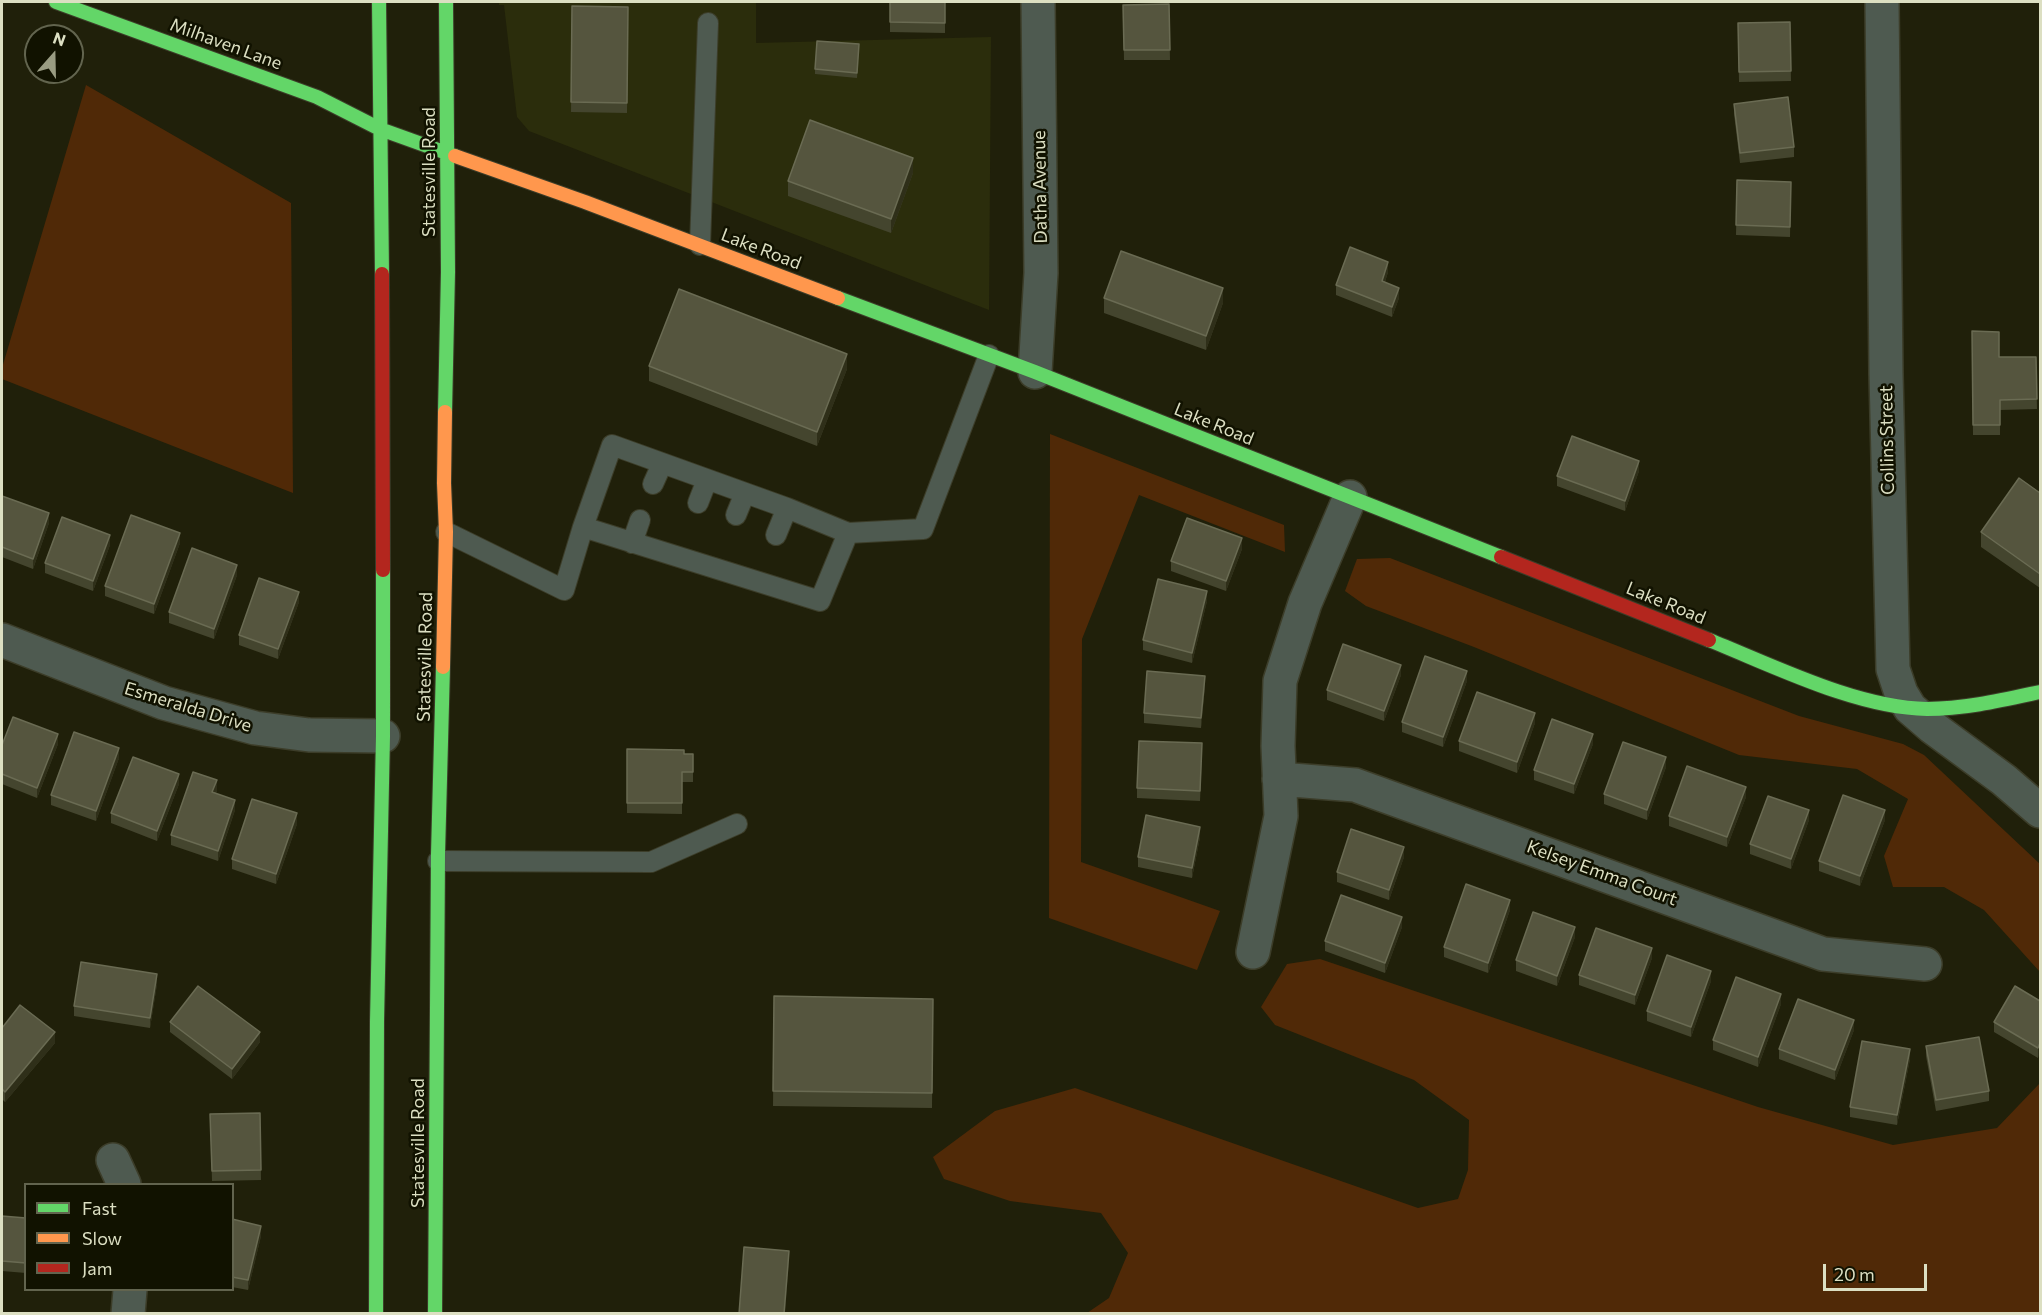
<!DOCTYPE html>
<style>
body{margin:0}
#map{position:relative;width:2042px;height:1315px;overflow:hidden;background:#20200a;font-family:Commissioner,sans-serif}
canvas{display:block}
.frame{position:absolute;inset:0;border:3px solid #dcdfc2;pointer-events:none}
.legend{position:absolute;left:24px;top:1183px;width:210px;height:108px;box-sizing:border-box;background:#111200;border:2px solid #62644e;margin:0;padding:8px 10px;list-style:none;font-size:18px;color:#dcdfc2}
.legend li{display:flex;align-items:center;gap:12px;height:30px}
.legend b{width:30px;border:2px solid #62644e}
.north{position:absolute;left:24px;top:24px;width:60px;height:60px;box-sizing:border-box;background:#111200;border:2px solid #62644e;border-radius:50%;rotate:20deg;font-size:16px;font-weight:700;line-height:24px;text-align:center;color:#dcdfc2}
.north::after{content:'';display:block;margin:auto;width:21px;height:27px;background:#9a9c82;clip-path:polygon(50% 0,100% 100%,50% 72%,0 100%)}
.scale{position:absolute;left:1823px;top:1264px;width:104px;height:27px;box-sizing:border-box;border:3px solid #dcdfc2;border-top:0;padding-left:8px;font-size:18px;line-height:21px;white-space:nowrap;color:#dcdfc2;-webkit-text-stroke:4px #111200;paint-order:stroke}
</style>
<div id="map">
<canvas width="2042" height="1315"></canvas>
<div class="frame"></div>
<ul class="legend">
<li><b style="height:8px;background:#63d668"></b>Fast</li>
<li><b style="height:8px;background:#ff974d"></b>Slow</li>
<li><b style="height:8px;background:#b3261e"></b>Jam</li>
</ul>
<div class="north">N</div>
<div class="scale">20 m</div>
</div>
<script>
const c = document.querySelector('canvas').getContext('2d');
c.lineJoin = 'round';
function fillPath(path, color) {
  c.fillStyle = color;
  c.fill(path, 'evenodd');
}
function strokePath(path, color, width, dash) {
  c.strokeStyle = color;
  c.lineWidth = width;
  c.lineCap = dash ? 'butt' : 'round';
  c.setLineDash(dash || []);
  c.stroke(path);
}
function drawText(font, color, halo, rows, align = 'center') {
  c.font = font + ' Commissioner,sans-serif';
  c.lineWidth = 5;
  c.setLineDash([]);
  c.textBaseline = 'middle';
  c.strokeStyle = halo;
  c.fillStyle = color;
  for (const [text, x, y, turn = 0] of rows) {
    c.save();
    c.translate(x, y);
    c.rotate((+turn || 0) * Math.PI / 180);
    c.textAlign = isNaN(turn) ? turn : align;
    if (halo) c.strokeText(text, 0, 0);
    c.fillText(text, 0, 0);
    c.restore();
  }
}
fillPath(new Path2D(`
 M499,2H756V43L991,37L989,310L529,131L517,117L504,5H499Z`), '#2b2d0c');
fillPath(new Path2D(`
 M86,85L291,203L293,493L2,379V368Z
 M1050,434L1284,525L1285,552L1139,495L1082,639L1081,862L1220,911L1197,970L1049,918Z
 M1390,558L1799,716L1903,744L1924,755L2040,864V972L1984,910L1944,887H1893L1884,856L1908,799L1857,769L1739,755L1474,647L1366,606L1345,591L1357,559Z
 M1320,959L1758,1107L1893,1145L1997,1128L2040,1083V1313H1087L1109,1298L1128,1253L1101,1213L1010,1201L944,1179L933,1157L995,1111L1075,1088L1418,1208L1458,1199L1468,1170L1469,1120L1414,1080L1275,1025L1261,1007L1287,964Z`), '#502907');
const lane = new Path2D(`
 M700,245L708,23
 M653,484L662,464
 M698,503L707,480
 M736,515L745,493
 M583,527L612,445L787,508L848,533
 M446,532L564,590L583,527L820,601L848,533L923,529L989,355
 M776,535L787,508
 M632,543L640,520
 M438,861L651,862L737,824`);
const street = new Path2D(`
 M1882,2L1886,374L1893,669L1901,693L1910,708L1932,727L2004,780L2040,811
 M1035,372L1041,273L1038,2
 M2,640L164,703L255,728L309,735L383,736
 M1279,779L1355,785L1823,954L1925,964
 M1253,952L1281,816L1278,746L1280,681L1305,603L1350,497
 M113,1160L124,1184
 M128,1314L130,1290`);
const fast = new Path2D(`
 M56,2L317,97L380,129L455,156
 M379,2L382,274
 M838,298L1035,372L1501,557
 M445,412L448,272L446,2
 M1709,640C1774,666 1857,708 1927,709C1965,709 2003,700 2040,692
 M376,1314L377,1021L383,736V570
 M435,1314L438,854L443,667`);
const slow = new Path2D(`
 M455,156L585,202L838,298
 M443,667L446,532L444,483L445,412`);
const jam = new Path2D(`
 M382,274L383,570
 M1501,557L1709,640`);
strokePath(lane, '#3c3d29', 22);
strokePath(street, '#3c3d29', 36);
strokePath(fast, '#3c3d29', 16);
strokePath(slow, '#3c3d29', 16);
strokePath(jam, '#3c3d29', 16);
strokePath(lane, '#4e5a50', 20);
strokePath(street, '#4e5a50', 33);
strokePath(fast, '#63d668', 14);
strokePath(slow, '#ff974d', 14);
strokePath(jam, '#b3261e', 14);
fillPath(new Path2D(`
 M890,2H945V33L890,32Z
 M1169,4L1170,60H1124L1123,5Z
 M572,6L628,7L627,113L571,112Z
 M1790,22L1791,81L1739,82L1738,23Z
 M859,44L857,78L815,74V69Z
 M1734,104L1794,147V157L1740,163L1734,114Z
 M913,173L891,233L788,196V181Z
 M1737,180L1791,182L1790,237L1736,235Z
 M1388,272L1385,282L1399,298L1392,317L1336,295V285Z
 M1104,298L1223,303L1206,350L1104,313Z
 M1972,331L1999,357H2036L2037,409L2000,410V435H1973Z
 M649,366L847,369L817,446L649,381Z
 M1639,471L1625,511L1557,486V476Z
 M2040,493V588L1981,547V532Z
 M2,496L49,523L33,569L2,557Z
 M180,543L154,614L105,596V586Z
 M110,545L93,591L45,573V563Z
 M1242,549L1226,591L1171,571V561Z
 M237,575L214,639L169,623V612Z
 M1207,601L1192,663L1143,650V640Z
 M299,602L278,659L239,645V635Z
 M1401,675L1384,721L1327,700V690Z
 M1467,681L1443,747L1402,732V722Z
 M1205,686L1201,728L1144,723V713Z
 M1535,723L1517,773L1459,751V741Z
 M58,744L37,798L2,784V745Z
 M1593,744L1574,794L1534,780V770Z
 M627,749L684,754H693V782H682V814L627,813Z
 M1202,753L1200,801L1137,798V788Z
 M119,758L96,821L51,805V795Z
 M1666,767L1647,820L1604,804V794Z
 M179,784L157,841L111,823V813Z
 M217,790L216,793L235,810L218,861L171,845V835Z
 M1746,797L1727,847L1669,826V816Z
 M1809,820L1791,869L1750,854V844Z
 M1885,820L1860,886L1819,871V861Z
 M297,824L276,884L232,869V859Z
 M1200,837L1192,878L1138,867V857Z
 M1404,857L1389,900L1337,882V872Z
 M1510,910L1488,973L1444,957V947Z
 M1402,927L1385,973L1325,951V941Z
 M1575,937L1557,986L1516,971V960Z
 M1652,958L1635,1005L1579,985V975Z
 M1711,981L1691,1037L1647,1021V1011Z
 M157,984L150,1028L74,1016V1006Z
 M774,996L933,999L932,1108L773,1106Z
 M2040,1001L2038,1058L1994,1032V1022Z
 M1781,1004L1758,1067L1713,1050V1040Z
 M170,1022L260,1042L232,1079L170,1032Z
 M2,1028L55,1043L5,1102L2,1099Z
 M1854,1030L1835,1080L1779,1059V1049Z
 M1926,1046L1989,1091V1101L1936,1111L1926,1056Z
 M1910,1059L1897,1125L1850,1117V1107Z
 M260,1113L261,1180L212,1181L210,1114Z
 M2,1216L26,1218V1273L2,1271Z
 M232,1219L261,1236L248,1290L232,1287Z`), '#44452e');
fillPath(new Path2D(`
 M913,158V173L891,233V219Z
 M1388,262V272L1382,291V281Z
 M1223,288V303L1206,350V336Z
 M1399,288V298L1392,317V307Z
 M847,354V369L817,446V432Z
 M1639,461V471L1625,511V501Z
 M49,513V523L33,569V559Z
 M180,533V543L154,614V604Z
 M110,535V545L93,591V581Z
 M1242,538V549L1226,591V581Z
 M237,565V575L214,639V629Z
 M1207,591V601L1192,663V653Z
 M299,592V602L278,659V649Z
 M1401,665V675L1384,721V711Z
 M1467,671V681L1443,747V737Z
 M1205,676V686L1201,728V718Z
 M1535,713V723L1517,773V762Z
 M58,734V744L37,798V788Z
 M1593,734V744L1574,794V784Z
 M119,748V758L96,821V811Z
 M1666,757V767L1647,820V810Z
 M179,774V784L157,841V831Z
 M217,780V790L212,802V792Z
 M1746,787V797L1727,847V837Z
 M235,800V810L218,861V851Z
 M1809,810V820L1791,869V859Z
 M1885,810V820L1860,886V876Z
 M297,813V824L276,884V874Z
 M1200,827V837L1192,878V868Z
 M1404,847V857L1389,900V890Z
 M1510,900V910L1488,973V963Z
 M1402,917V927L1385,973V963Z
 M1575,927V937L1557,986V976Z
 M1652,948V958L1635,1005V995Z
 M1711,971V981L1691,1037V1027Z
 M157,974V984L150,1028V1018Z
 M1781,994V1004L1758,1067V1057Z
 M1854,1020V1030L1835,1080V1070Z
 M55,1032V1043L5,1102V1092Z
 M260,1032V1042L232,1079V1069Z
 M2040,1043V1053L2038,1058V1048Z
 M1910,1049V1059L1897,1125V1115Z
 M261,1226V1236L248,1290V1280Z
 M789,1251V1261L785,1314H784Z`), '#2f2f19');
const building = new Path2D(`
 M890,2H945V23L890,22Z
 M1169,4L1170,50H1124L1123,5Z
 M572,6L628,7L627,103L571,102Z
 M1790,22L1791,71L1739,72L1738,23Z
 M817,41L859,44L857,73L815,69Z
 M1788,97L1794,147L1740,153L1734,104Z
 M810,120L913,158L891,219L788,181Z
 M1737,180L1791,182L1790,227L1736,225Z
 M1350,247L1388,262L1382,281L1399,288L1392,307L1336,285Z
 M1121,251L1223,288L1206,336L1104,298Z
 M679,289L847,354L817,432L649,366Z
 M1972,331L1999,332V357H2036L2037,399L2000,400V425H1973Z
 M1572,436L1639,461L1625,501L1557,476Z
 M2019,478L2040,493V574L1981,532Z
 M2,496L49,513L33,559L2,547Z
 M131,515L180,533L154,604L105,586Z
 M62,517L110,535L93,581L45,563Z
 M1187,518L1242,538L1226,581L1171,561Z
 M192,548L237,565L214,629L169,612Z
 M259,578L299,592L278,649L239,635Z
 M1158,579L1207,591L1192,653L1143,640Z
 M1343,644L1401,665L1384,711L1327,690Z
 M1425,656L1467,671L1443,737L1402,722Z
 M1147,671L1205,676L1201,718L1144,713Z
 M1477,692L1535,713L1517,762L1459,741Z
 M13,717L58,734L37,788L2,774V745Z
 M1552,719L1593,734L1574,784L1534,770Z
 M74,732L119,748L96,811L51,795Z
 M1139,741L1202,743L1200,791L1137,788Z
 M1623,742L1666,757L1647,810L1604,794Z
 M627,749L684,750V754H693V772H682V803H627Z
 M133,757L179,774L157,831L111,813Z
 M1687,766L1746,787L1727,837L1669,816Z
 M193,772L217,780L212,792L235,800L218,851L171,835Z
 M1843,795L1885,810L1860,876L1819,861Z
 M1768,796L1809,810L1791,859L1750,844Z
 M252,799L297,813L276,874L232,859Z
 M1146,815L1200,827L1192,868L1138,857Z
 M1351,829L1404,847L1389,890L1337,872Z
 M1466,884L1510,900L1488,963L1444,947Z
 M1341,895L1402,917L1385,963L1325,941Z
 M1533,912L1575,927L1557,976L1516,960Z
 M1596,928L1652,948L1635,995L1579,975Z
 M1667,955L1711,971L1691,1027L1647,1011Z
 M81,962L157,974L150,1018L74,1006Z
 M1736,977L1781,994L1758,1057L1713,1040Z
 M198,986L260,1032L232,1069L170,1022Z
 M2015,986L2040,1001V1043L2038,1048L1994,1022Z
 M774,996L933,999L932,1093L773,1091Z
 M1798,999L1854,1020L1835,1070L1779,1049Z
 M20,1005L55,1032L5,1092L2,1089V1028Z
 M1979,1037L1989,1091L1936,1100L1926,1046Z
 M1862,1041L1910,1049L1897,1115L1850,1107Z
 M260,1113L261,1170L212,1171L210,1114Z
 M2,1216L26,1218V1263L2,1261Z
 M232,1219L261,1226L248,1280L232,1277Z
 M744,1247L789,1251L784,1314H739Z`);
fillPath(building, '#55553e');
strokePath(building, '#6a6b53', 1.5);
drawText('18px', '#dcdfc2', '#111200', [
 ["Milhaven Lane",226,44,20],
 ["Statesville Road",429,172,-90],
 ["Datha Avenue",1040,187,-91],
 ["Lake Road",761,249,21],
 ["Lake Road",1214,424,22],
 ["Collins Street",1887,440,-91],
 ["Lake Road",1666,603,22],
 ["Statesville Road",425,657,-89],
 ["Esmeralda Drive",188,707,17],
 ["Kelsey Emma Court",1602,873,20],
 ["Statesville Road",418,1143,-90]
]);
</script>
